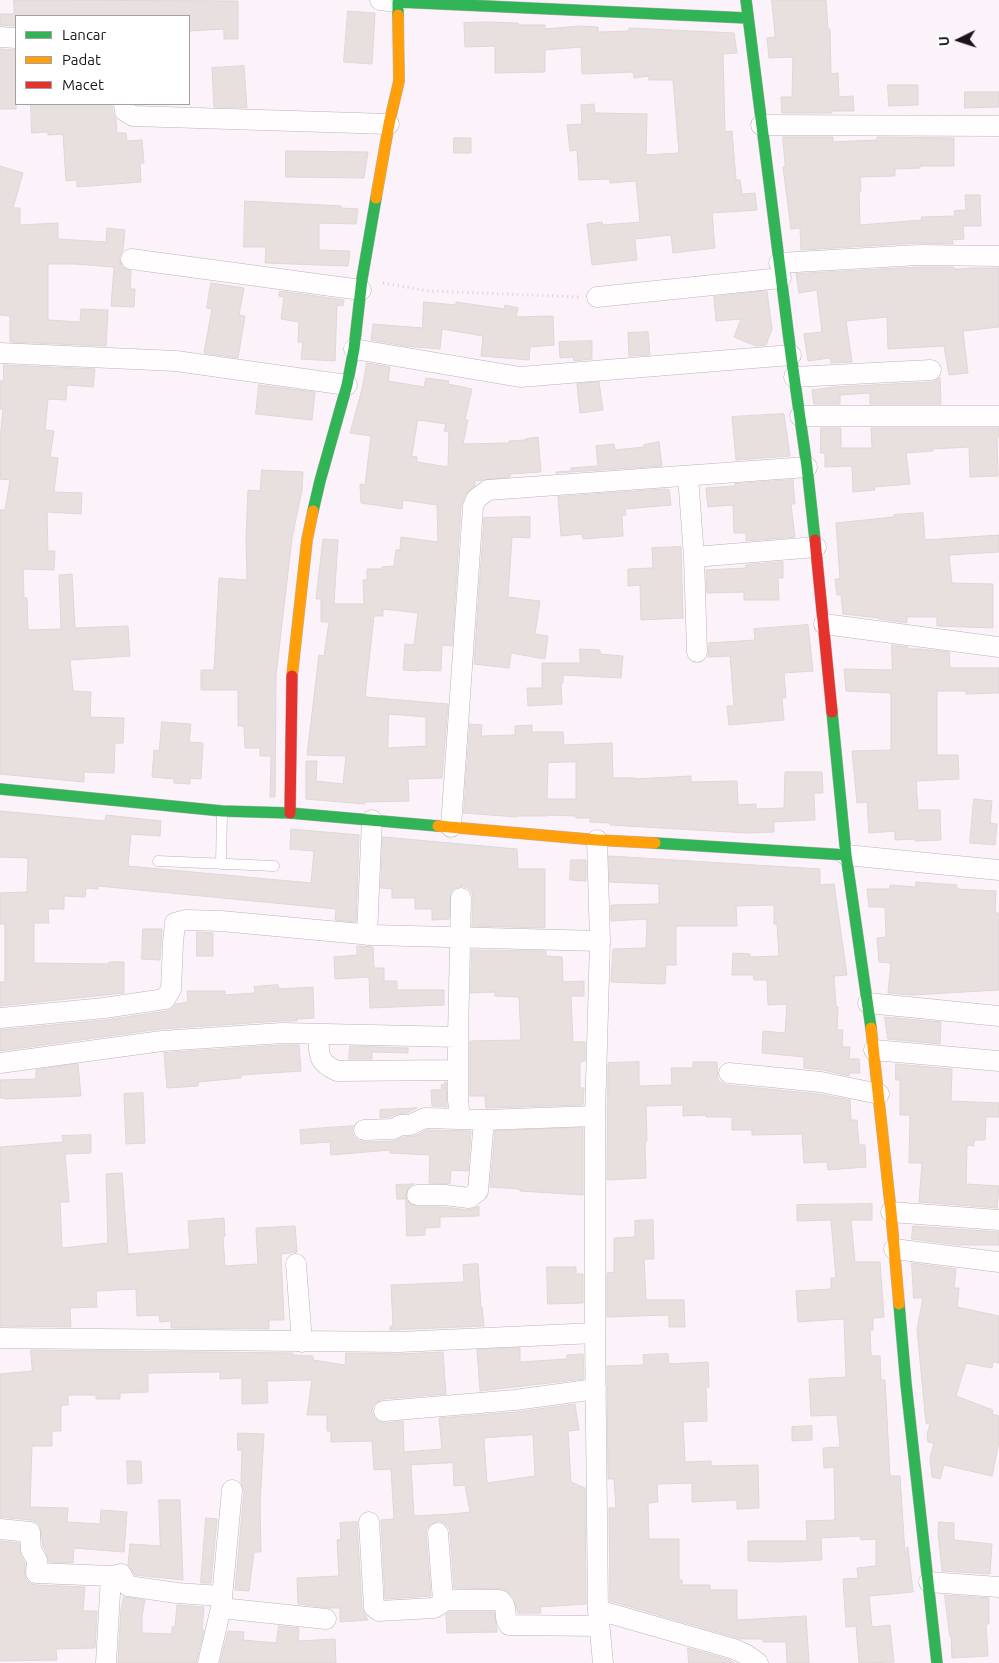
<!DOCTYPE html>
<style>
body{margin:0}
#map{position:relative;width:999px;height:1663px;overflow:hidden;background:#fcf2fa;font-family:Ubuntu,sans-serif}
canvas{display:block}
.legend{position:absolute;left:15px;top:15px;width:175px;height:90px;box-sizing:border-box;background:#fff;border:1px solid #a4a1a4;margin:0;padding:6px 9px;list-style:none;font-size:15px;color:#1b151b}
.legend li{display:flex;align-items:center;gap:10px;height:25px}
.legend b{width:25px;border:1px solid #a4a1a4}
.north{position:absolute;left:934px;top:15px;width:50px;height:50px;-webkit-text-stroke:4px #fff;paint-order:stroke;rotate:266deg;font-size:14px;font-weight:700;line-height:20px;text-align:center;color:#1b151b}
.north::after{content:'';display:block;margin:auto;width:18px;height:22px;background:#1b151b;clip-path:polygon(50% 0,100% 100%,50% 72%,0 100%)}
</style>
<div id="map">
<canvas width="999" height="1663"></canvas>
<ul class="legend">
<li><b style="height:6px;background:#30b455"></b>Lancar</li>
<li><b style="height:6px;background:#ff9f0a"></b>Padat</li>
<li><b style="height:6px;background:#e5322d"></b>Macet</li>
</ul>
<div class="north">U</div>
</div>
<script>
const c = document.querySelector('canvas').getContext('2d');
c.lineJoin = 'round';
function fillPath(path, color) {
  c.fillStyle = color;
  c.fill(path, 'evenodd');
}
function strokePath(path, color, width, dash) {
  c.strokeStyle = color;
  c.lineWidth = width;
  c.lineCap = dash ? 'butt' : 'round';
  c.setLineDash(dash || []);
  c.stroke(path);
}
const building = new Path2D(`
 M14,0L238,1V39H224V29L189,31V16H16V26L0,25V14H14Z
 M772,0H826L828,29H830L831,74L838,73L839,97L853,96L854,111H832V113H782L781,97H792L793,57L769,58L767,38L775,37Z
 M348,11L375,13L372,64L344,62Z
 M487,22L518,23V25H545V29L580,26L598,27V32L629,31V28L734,33L737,53L723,54L725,132L732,131L736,180H740L742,194L755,193L757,210L712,213L715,248L673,253L671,235L635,239L637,260L592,265L587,224L602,222L603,225L640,222L636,181L610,183V179L579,180L577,150L570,151L567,125L582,124L581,105L594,104L595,113L647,114L646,155L679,153L673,80H649V76L634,78L633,72L582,74L581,47L545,50V72L495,73V46L465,47L464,23Z
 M0,49L16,50V109H0Z
 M244,66L247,108L214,107L212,68Z
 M888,85H918V105L889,106Z
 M965,92H999V107L965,108Z
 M31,104H112L113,113L116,119L117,133H126L127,141L142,140L144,163H140L141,182L77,187V180L66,181L63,134L48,135V132L32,133Z
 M783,137H833V142L877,140V137L954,138V166H920V168L895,169V176L860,177L861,191H859L860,225L922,220L921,217L955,216L954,211L966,210L965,195H980L981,226H963L964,239L952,240L953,244L918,243L801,250L800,228L791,229L783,167H785Z
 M454,138H471V153H454Z
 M286,151L368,152L364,178L286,177Z
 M0,166L23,173L13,208H20V225L58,223V239L106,242L107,228L125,230L123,250L119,258L122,267L131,271L130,289H135L134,307L111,306L114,267L75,264H48V320L80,322L81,309L108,310L106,346L10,342V316L0,315Z
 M245,201L341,206V208L358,209L356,224L319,223V250L350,251L348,266L265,263L266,247H244Z
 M919,267H954V269H959L973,268H999V327L963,331L968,373L949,375L944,346L888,349L887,317L846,321L852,362L831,363L830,358L808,361L804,334L822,332L817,290L799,293L796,274Z
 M211,283L244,288L239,315L245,316L238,358L204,353L212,309L207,308Z
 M280,291L344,300L343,306L337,305L335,361L301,359L303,342H298L299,322L281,319L284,297L279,296Z
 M767,291L772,329L766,345L756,346L734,337L741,319L716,321L714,297Z
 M424,302L456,305V302L504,309L505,305L518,308L516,317L553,316L554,345L530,347L529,360L481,356L483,336L442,329L440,349L405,346L371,340L373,324L422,328Z
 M648,332L650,355L629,356L628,333Z
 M592,341V359L574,361L573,357L560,358L559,342Z
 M367,363L390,367L388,381L424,387L426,378L449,381L448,384L472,389L465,420H468L463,444L509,443V441L525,440V439L538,437L541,472L510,474V477L475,481V485L465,495L461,506L452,646L442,645L441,671L420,670V671L403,670L405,644L414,645L418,613L383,609V616H374L365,697L448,704L442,778L408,779L409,801L365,802V804L306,799V761H317L316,781L343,784L346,756L307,755L319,655L324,656L329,622H321V599H316L323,539L338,540L334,604H364L363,580H367V569H382V567L394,566L396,550H400L401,537L438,542L437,505L403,500L402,509L361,503L360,484L365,485L371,436L350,433L362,389ZM418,420L446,424L444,431L449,432L448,467L417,462V457L412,456ZM389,714L426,717V746L388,748Z
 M4,365L95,369L93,387L67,385L66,400L48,399L45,430L54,431L50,457L58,458L54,492L82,493L81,514L47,512L48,551H55L54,570L23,569L24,598H27L28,630L61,629L59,575L72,574L75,628L128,626L130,656L70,660L73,691L91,692L90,717L124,718L123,743H115L114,773L84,772V782L0,774V510H5L10,480L0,479V440L3,409H0V381H3Z
 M940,378L941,404H870V393L840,395V404H814L812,390L834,387L932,382Z
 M599,382L603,410L580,413L577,384Z
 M259,385L315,392L312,420L256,414Z
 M784,414L790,456L736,460L732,417Z
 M821,428H841V448H872L871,428H999V437H997L998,476L970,477L969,447L932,449L933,451L906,453L910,484L874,487L875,490L853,492L852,466L825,467V453H821Z
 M659,442L662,466L556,473V472L571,471V468L598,466L596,446L614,444L615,450L644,447V445Z
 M262,470L303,472L302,490L292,538L276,675L275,797H270L271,756H260V748H245L244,726H238V690H201V670H214L219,578L247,580L246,539L248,490L260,491Z
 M793,480L795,504H791L795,537L746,541V533H734L733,505L708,507L706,488L735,486V484Z
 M665,489L669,490L671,505L625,509L626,515H622L623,536L583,539L582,534L561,536L558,497Z
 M923,513L925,540L999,535V552L949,555L952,583L993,584V628L937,626V617H907V623L879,619V618L843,614L841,595H837L835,579H840L836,523L894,517V515Z
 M530,517V538L512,537L508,597L540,601L535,634L548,636L545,659L511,653L509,668L474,664L484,518Z
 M681,547L683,618L641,620L640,585L628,586V569L653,568L652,548Z
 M783,562V578H778L779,600H744V592L707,593L706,570L746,568V565Z
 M808,625L813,671L784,673L786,698H782L784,720L729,725L727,706H734L730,656L708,657L709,643L755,640L754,629Z
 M892,645L908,647V649H920L949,652L950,668H999V693L966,694V691H937V755H958L959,779L916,781L918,810H940L941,840L915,841V839L895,840V831L869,833L867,802L857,803L852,751L891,750V693L846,691L844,669L892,670Z
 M580,649L600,650V654L623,656L621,678L563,675V683H561L562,704L528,706L527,688H542V663H580Z
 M162,722L191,724L189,742L203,743L201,779L190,778V784L174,783V779L152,777L154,750L159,751Z
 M470,724L482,725L481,736L515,735V726L532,725V732H563L564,745L612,743L613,778H635V779L691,776V782L737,781L738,805L756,804V809L784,808L785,772H822L823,793H814L815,820L774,822V832L748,833L610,825V823L590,822V818H576V816L547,815V816H517V817L464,813ZM576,762V799H547L548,763Z
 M974,799L992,801L990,823L997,824L995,845L970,843Z
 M0,811L105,821L106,815L161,821L160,836L131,834L128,866L311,883L314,851L290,849L291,829L359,835L356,922L335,920L336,909L98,886V889L86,888L85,897L64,896V909H48L49,923H34V963L109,964V962H124V993L0,1006V982H5V924H0V893L27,892L28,858L0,857Z
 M383,837L517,849L518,869H545V928L472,926L473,898L472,893L468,888L462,886L455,888L451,892L449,919L432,920V909H415V898H392V889L381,888Z
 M609,856L820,869V885L834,884L847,975L834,976L836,1007H838L837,1030H843L842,1047H850L849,1059H859L860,1073H849V1076L823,1070L804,1068V1057L762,1053L763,1031L785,1033L787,1004L768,1005L767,980H754L753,975H732L733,953L750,954V957L779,956L777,924H774V905L736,906L737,926H676V965H666L665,984L611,982L613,949L646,948L647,919L611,921V905L659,904V884L610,882Z
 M571,860H586V881L570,880Z
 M916,882L957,885V889L996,891L995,913H999V990L912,995L888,993L891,963L879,962L877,938L886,937L885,907H869L867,889H890V885L916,887Z
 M143,929H162L160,960L142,959Z
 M197,932L213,933V956H197Z
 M357,946L373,947L374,968H384V981H397V990H444V1005L370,1008L369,977L335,979L334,957L357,955Z
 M472,950L546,951V956L562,957L563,982L584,981V996H571L573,1042H585V1061L580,1062V1088H584L583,1105L486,1108L485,1096H470V1041L521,1040L519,997L495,996V992L471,993Z
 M278,985L279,989L313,987L314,1018L297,1019V1021H281L160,1029L0,1051V1030L105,1020L167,1011L172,1009L176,1004L188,1002L187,991H225V995L255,993L254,987Z
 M885,1017L941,1022L940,1044L888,1039Z
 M282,1045H299L301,1071L241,1075V1078L198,1082V1086L167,1088L164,1053Z
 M350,1046L408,1048V1053L372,1052V1059H349Z
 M639,1062V1086L672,1085L671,1068H693V1062H717L718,1081L727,1085L819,1094L850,1100L851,1120H857L859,1145H865L866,1167L828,1170L827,1162L804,1163L802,1134L752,1135V1130H732V1117H706V1115L683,1116V1105L646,1106L647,1141H645L646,1178L607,1180L608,1063Z
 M78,1064L81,1096L5,1099V1098H0V1080L36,1079V1070Z
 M896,1064L952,1069L951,1101L999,1103V1117H986L985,1140H974V1146L967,1145L966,1184L999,1186L997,1208L919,1202L922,1163H909L910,1115H900V1080H896Z
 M445,1082H446L447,1107L432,1106L431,1090H442L441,1085L445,1084Z
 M143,1093L145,1143L126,1144L124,1094Z
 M417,1108L407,1113L396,1114L390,1117L380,1118V1110Z
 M353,1126L352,1131L354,1137L359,1141L364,1142L394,1141L404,1137L415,1136L427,1130L471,1131L468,1171L451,1170L450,1184L429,1183L430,1155L390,1153V1150L331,1155L330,1142L301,1144L300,1130Z
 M583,1128V1195L520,1191V1189L490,1187L495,1131Z
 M91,1135V1153L65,1154L69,1202H60L62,1248L108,1243L106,1174L122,1173L128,1254L190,1249L188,1221L224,1218L225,1236L223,1237L225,1266L258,1264L256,1228L295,1226L297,1252L281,1254L284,1320H269V1329L171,1328V1321L160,1322L159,1315L137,1316L136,1289L96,1291L97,1307L70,1308L71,1327L0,1326V1147L63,1142L62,1136Z
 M414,1184L411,1185L407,1190L406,1199H397L396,1185Z
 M406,1199L411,1205L417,1207H444L468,1210L472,1209L479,1206V1216L440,1217V1227L425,1228V1235L407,1236Z
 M872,1204V1220H851L855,1262H880L884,1317L873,1318V1330H870L871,1356H880L881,1380H885L890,1476H900L905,1554L907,1547H908L913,1592L869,1596L872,1627L890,1625L894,1662L859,1663L856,1626L846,1627L843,1579L858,1578L857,1568L876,1566V1539L861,1540L860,1536L821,1538L822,1560L778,1562L748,1561V1541H807L806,1521L835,1520L834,1467L824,1468L823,1448L840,1447L837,1415L811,1416L809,1379L846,1377L844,1319L798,1322L796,1291L831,1289V1278H836L831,1220L797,1221V1205Z
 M653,1220L654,1259H644L646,1300H684L685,1327H669V1315L607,1317V1273L614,1272V1238L635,1237V1221Z
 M913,1226L999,1232V1245H959L912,1239Z
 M912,1263L956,1269L954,1288H959L957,1307L999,1316V1363L993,1362L992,1368L966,1363L956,1396L993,1410L992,1414L999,1416V1442L992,1476L944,1465L940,1479L932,1477L930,1458L934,1443L928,1442L927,1434L930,1424L926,1423L917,1329L923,1298H914Z
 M478,1264L481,1307H482L484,1326L390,1330V1326H393L391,1285L464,1282L463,1265Z
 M547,1267H576V1274H583V1303L548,1304Z
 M520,1348V1362L567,1359V1355L583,1354L584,1379L480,1391L477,1350Z
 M31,1350L293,1353V1355L313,1356V1360L345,1365L346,1353L399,1354L443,1352L446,1394L383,1399L377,1402L373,1406L372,1412L374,1417L379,1421L385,1423L403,1421L404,1452L442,1449L439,1418L516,1412L575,1404L579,1430L568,1431L571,1482L585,1488L586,1604L540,1607L541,1613H518L514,1598L504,1589L454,1588L450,1532L448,1526L444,1523L438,1521L431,1524L427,1528L426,1533L431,1596L385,1599L381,1520L394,1519L391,1469L374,1470L372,1441L331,1442V1431H327V1415H307L312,1380L267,1381L268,1403L242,1404V1378L220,1379V1372L148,1373V1392L120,1393V1399H96V1395H68V1405H61V1431H52V1446H32L30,1507L68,1508L67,1522L100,1524L101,1510L127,1512L124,1552L74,1548L73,1563L49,1562L47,1554L43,1546L40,1526L37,1522L31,1520L0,1517V1374L32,1371ZM533,1435L535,1476L487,1483L484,1438ZM453,1463L454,1486L465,1485L470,1512L452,1514L414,1516L411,1465Z
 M668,1354L669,1364L708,1362L709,1387H706L707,1421L683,1422L685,1462L711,1461V1466L758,1465L759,1508L737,1509V1500L692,1502V1483L657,1484L658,1502L648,1503L649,1539H679V1580H682V1585H710V1590H737V1620L806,1616L809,1663H787L786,1642H763V1639H741L610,1601L609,1508H616L614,1479H608L607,1366L644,1365L643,1355Z
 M812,1426V1440L792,1441V1427Z
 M238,1433L264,1434L260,1503L261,1552H254L249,1591L235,1590L244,1491L241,1482L242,1450H238Z
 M127,1461H141L142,1483L128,1484Z
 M159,1500H180L183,1580L135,1575L128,1565L130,1544L160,1546Z
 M206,1518L217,1519L211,1583H201Z
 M357,1522L362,1608L368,1620L340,1622V1608H330L298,1604L297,1578L339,1576L337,1540L341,1539L340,1523Z
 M939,1522L954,1523V1540L992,1544L990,1574L942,1571L938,1532Z
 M0,1541L19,1543L21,1556L25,1563V1578L30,1583L36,1585L85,1587L83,1611H97L95,1648L56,1649L57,1660L0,1661Z
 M945,1595L989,1598V1624H986L988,1656L952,1658L951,1636H950Z
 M124,1597L145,1600L142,1616V1633L172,1634V1627H175L177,1605L204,1607L202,1630H204L196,1663H118L121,1610Z
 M450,1612H494L497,1632L447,1633L446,1614Z
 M279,1626L299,1628L298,1641L335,1639L336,1663H220L228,1631L244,1632L243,1640L276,1643Z
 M688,1648L730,1660L734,1663H689Z`);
fillPath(building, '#e8dfdf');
strokePath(building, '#dfd6d7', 1);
const lane = new Path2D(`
 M158,861L274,866
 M221,864L222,813`);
const street = new Path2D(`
 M380,0L398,2
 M0,37L16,38
 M124,104L125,111L133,116L389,124
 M761,125L999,126
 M131,259L361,290
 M779,263L919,255L999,256
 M597,297L781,278
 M354,349L520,377L791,355
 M0,353L176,361L347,385
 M794,377L931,370
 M800,416H999
 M688,476L694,557L697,652
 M694,557L816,547
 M824,624L999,647
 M451,827L473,507L476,499L488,490L807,467
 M597,840L600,941L595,1116V1333L598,1610L603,1663
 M846,855L999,870
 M461,898L458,1037V1100L460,1119L484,1120L595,1116
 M367,935L372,820
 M868,1003L999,1016
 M0,1018L104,1008L165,999L171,989L173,943L175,923L186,920L221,921L372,935L600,941
 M318,1034C320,1055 316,1061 337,1071L458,1070
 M874,1050L999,1061
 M0,1063L162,1041L282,1033L458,1037
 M729,1073L821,1082L879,1094
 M364,1130L393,1129L401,1125H410L425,1118L460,1119
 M417,1195H445L469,1198L478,1191L484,1120
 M891,1212L999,1220
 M894,1249L999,1262
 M296,1264L302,1342
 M0,1338L399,1342L595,1333
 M384,1411L515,1400L596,1389
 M369,1522L374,1607L379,1611L434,1608L447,1600H500C510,1609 502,1617 509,1625L599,1626
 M0,1529L30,1532L31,1550L37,1560L36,1573L111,1576L121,1574L128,1586L177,1593L221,1596
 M438,1533L443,1601
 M929,1582L999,1587
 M221,1608L326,1619
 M598,1610L734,1649L747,1655L758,1663
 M106,1663L111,1576
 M208,1663L221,1608L232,1490`);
const fast = new Path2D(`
 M746,0L791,355L807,467L815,540
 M398,15V2L747,18
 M313,511L320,481L347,385L354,349L362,279L376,198
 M832,712L846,855L871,1028
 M0,789L222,811L290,813L438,826
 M655,843L846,855
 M899,1304L906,1384L937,1663`);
const slow = new Path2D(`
 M376,198L389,124L399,81L398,15
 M292,676L307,540L313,511
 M438,826L597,840L655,843
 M871,1028L891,1212L899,1304`);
const jam = new Path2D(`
 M815,540L832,712
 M290,813L292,676`);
strokePath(lane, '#bab3b9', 11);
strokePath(street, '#bab3b9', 21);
strokePath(fast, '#bab3b9', 12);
strokePath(slow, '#bab3b9', 12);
strokePath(jam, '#bab3b9', 12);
strokePath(new Path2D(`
 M383,283L429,291L581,297`), '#d6d3d5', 3, [1, 4]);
strokePath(lane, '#fffdfe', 10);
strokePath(street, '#fffdfe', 20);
strokePath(fast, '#30b455', 11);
strokePath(slow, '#ff9f0a', 11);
strokePath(jam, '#e5322d', 11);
</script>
